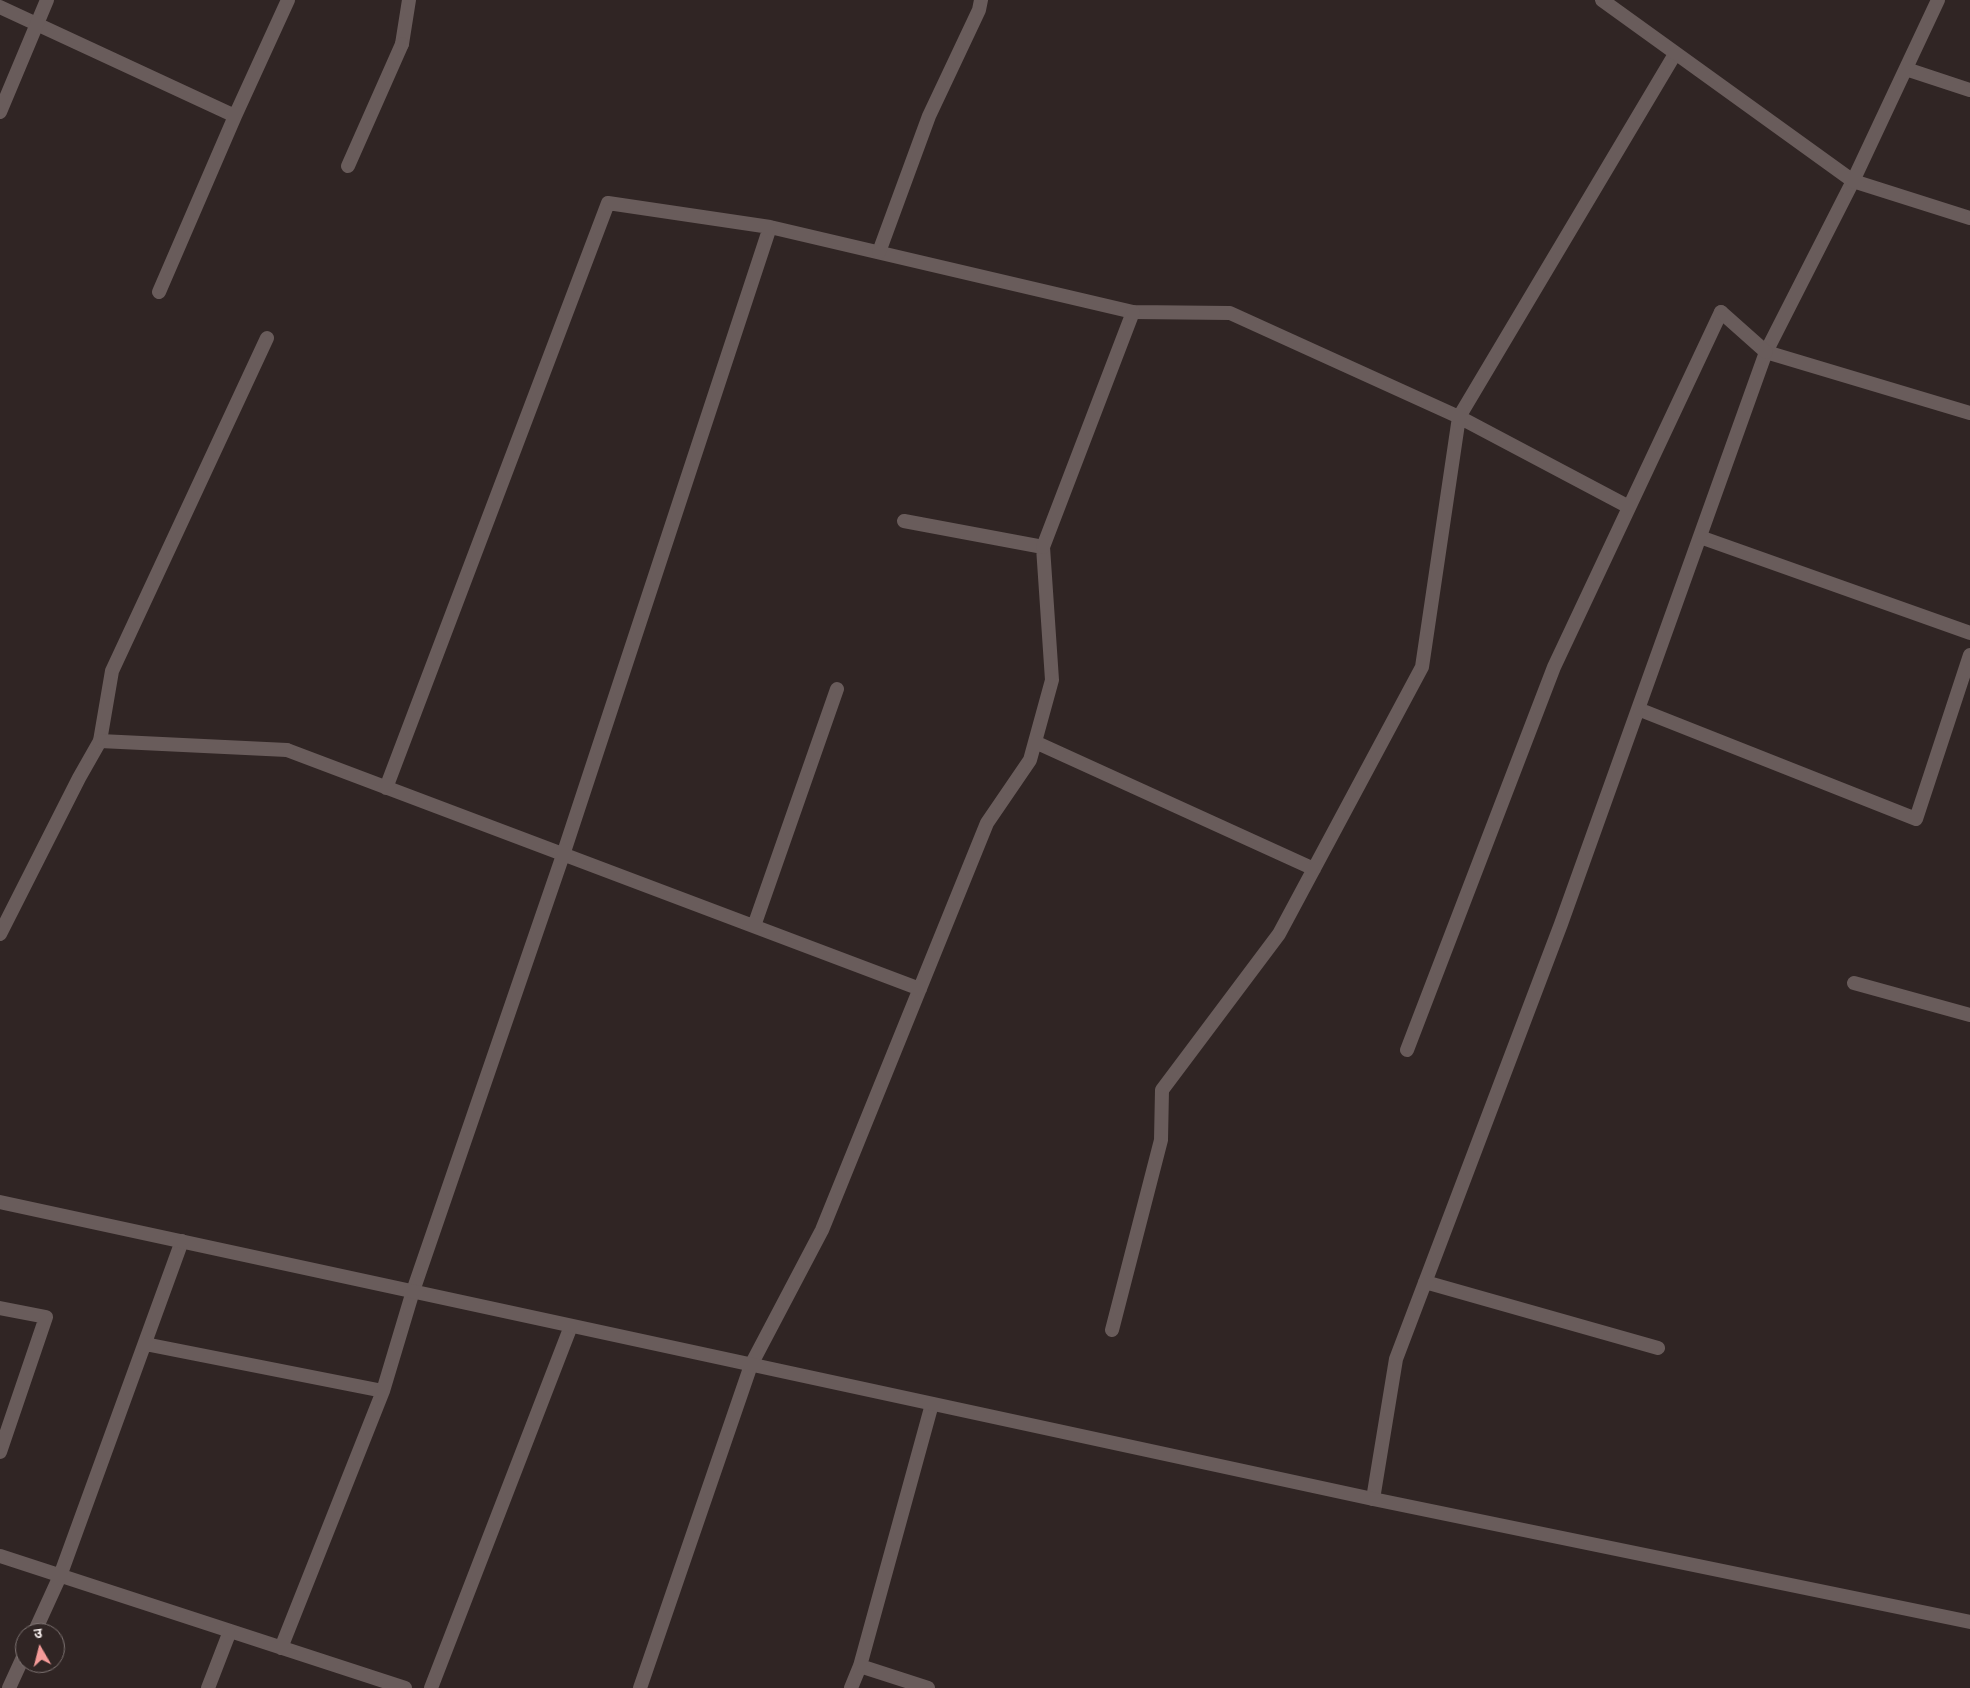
<!DOCTYPE html>
<meta charset="utf-8">
<style>
body{margin:0}
#map{position:relative;width:1970px;height:1688px;overflow:hidden;background:#302524;font-family:"Fira Sans Condensed","Noto Sans Devanagari",sans-serif}
canvas{display:block}
.north{position:absolute;left:15px;top:1623px;width:50px;height:50px;box-sizing:border-box;background:#302524;border:1px solid #7f7574;border-radius:50%;rotate:352deg;font-size:14px;font-weight:700;line-height:20px;text-align:center;color:#f5edec}
.north::after{content:'';display:block;margin:auto;width:18px;height:22px;background:#f59b99;clip-path:polygon(50% 0,100% 100%,50% 72%,0 100%)}
</style>
<div id="map">
<canvas width="1970" height="1688"></canvas>
<div class="north">उ</div>
</div>
<script>
const c = document.querySelector('canvas').getContext('2d');
c.lineJoin = 'round';
function strokePath(path, color, width, dash) {
  c.strokeStyle = color;
  c.lineWidth = width;
  c.lineCap = dash ? 'butt' : 'round';
  c.setLineDash(dash || []);
  c.stroke(path);
}
strokePath(new Path2D(`
 M0,7L235,116
 M402,44L409,0
 M159,292L235,116L288,0
 M1766,352L1970,413
 M1629,507L1459,417L1675,54
 M1700,537L1970,633
 M1638,709L1916,819L1970,655
 M1035,742L1314,869
 M287,750L920,989
 M386,788L608,203L770,227L1133,312L1230,313L1459,417L1422,667L1279,934L1162,1090L1161,1140L1112,1330
 M754,926L837,689
 M0,934L79,778L100,741L112,671L267,338
 M1854,983L1970,1015
 M1407,1050L1554,667L1721,312
 M1425,1282L1658,1348
 M0,1308L46,1317L0,1452
 M145,1344L383,1391
 M751,1365L822,1230L987,823L1030,760L1052,680L1043,547L904,521
 M1373,1499L1396,1359L1561,924L1766,352L1853,181
 M0,1556L405,1688
 M34,1633L60,1576L182,1241
 M281,1648L383,1391L413,1291L563,855L770,227
 M860,1666L928,1688
 M9,1688L25,1653
 M208,1688L230,1631
 M431,1688L571,1326
 M851,1688L860,1666L932,1404`), '#695c5b', 14);
strokePath(new Path2D(`
 M1602,0L1853,181L1970,218
 M1906,69L1970,90
 M0,112L47,0
 M348,166L402,44
 M1853,181L1938,0
 M879,252L929,116L979,10L981,0
 M1721,312L1766,352
 M1043,547L1133,312
 M100,741L287,750
 M0,1202L1373,1499L1970,1622
 M640,1688L751,1365`), '#695c5b', 14);
</script>
